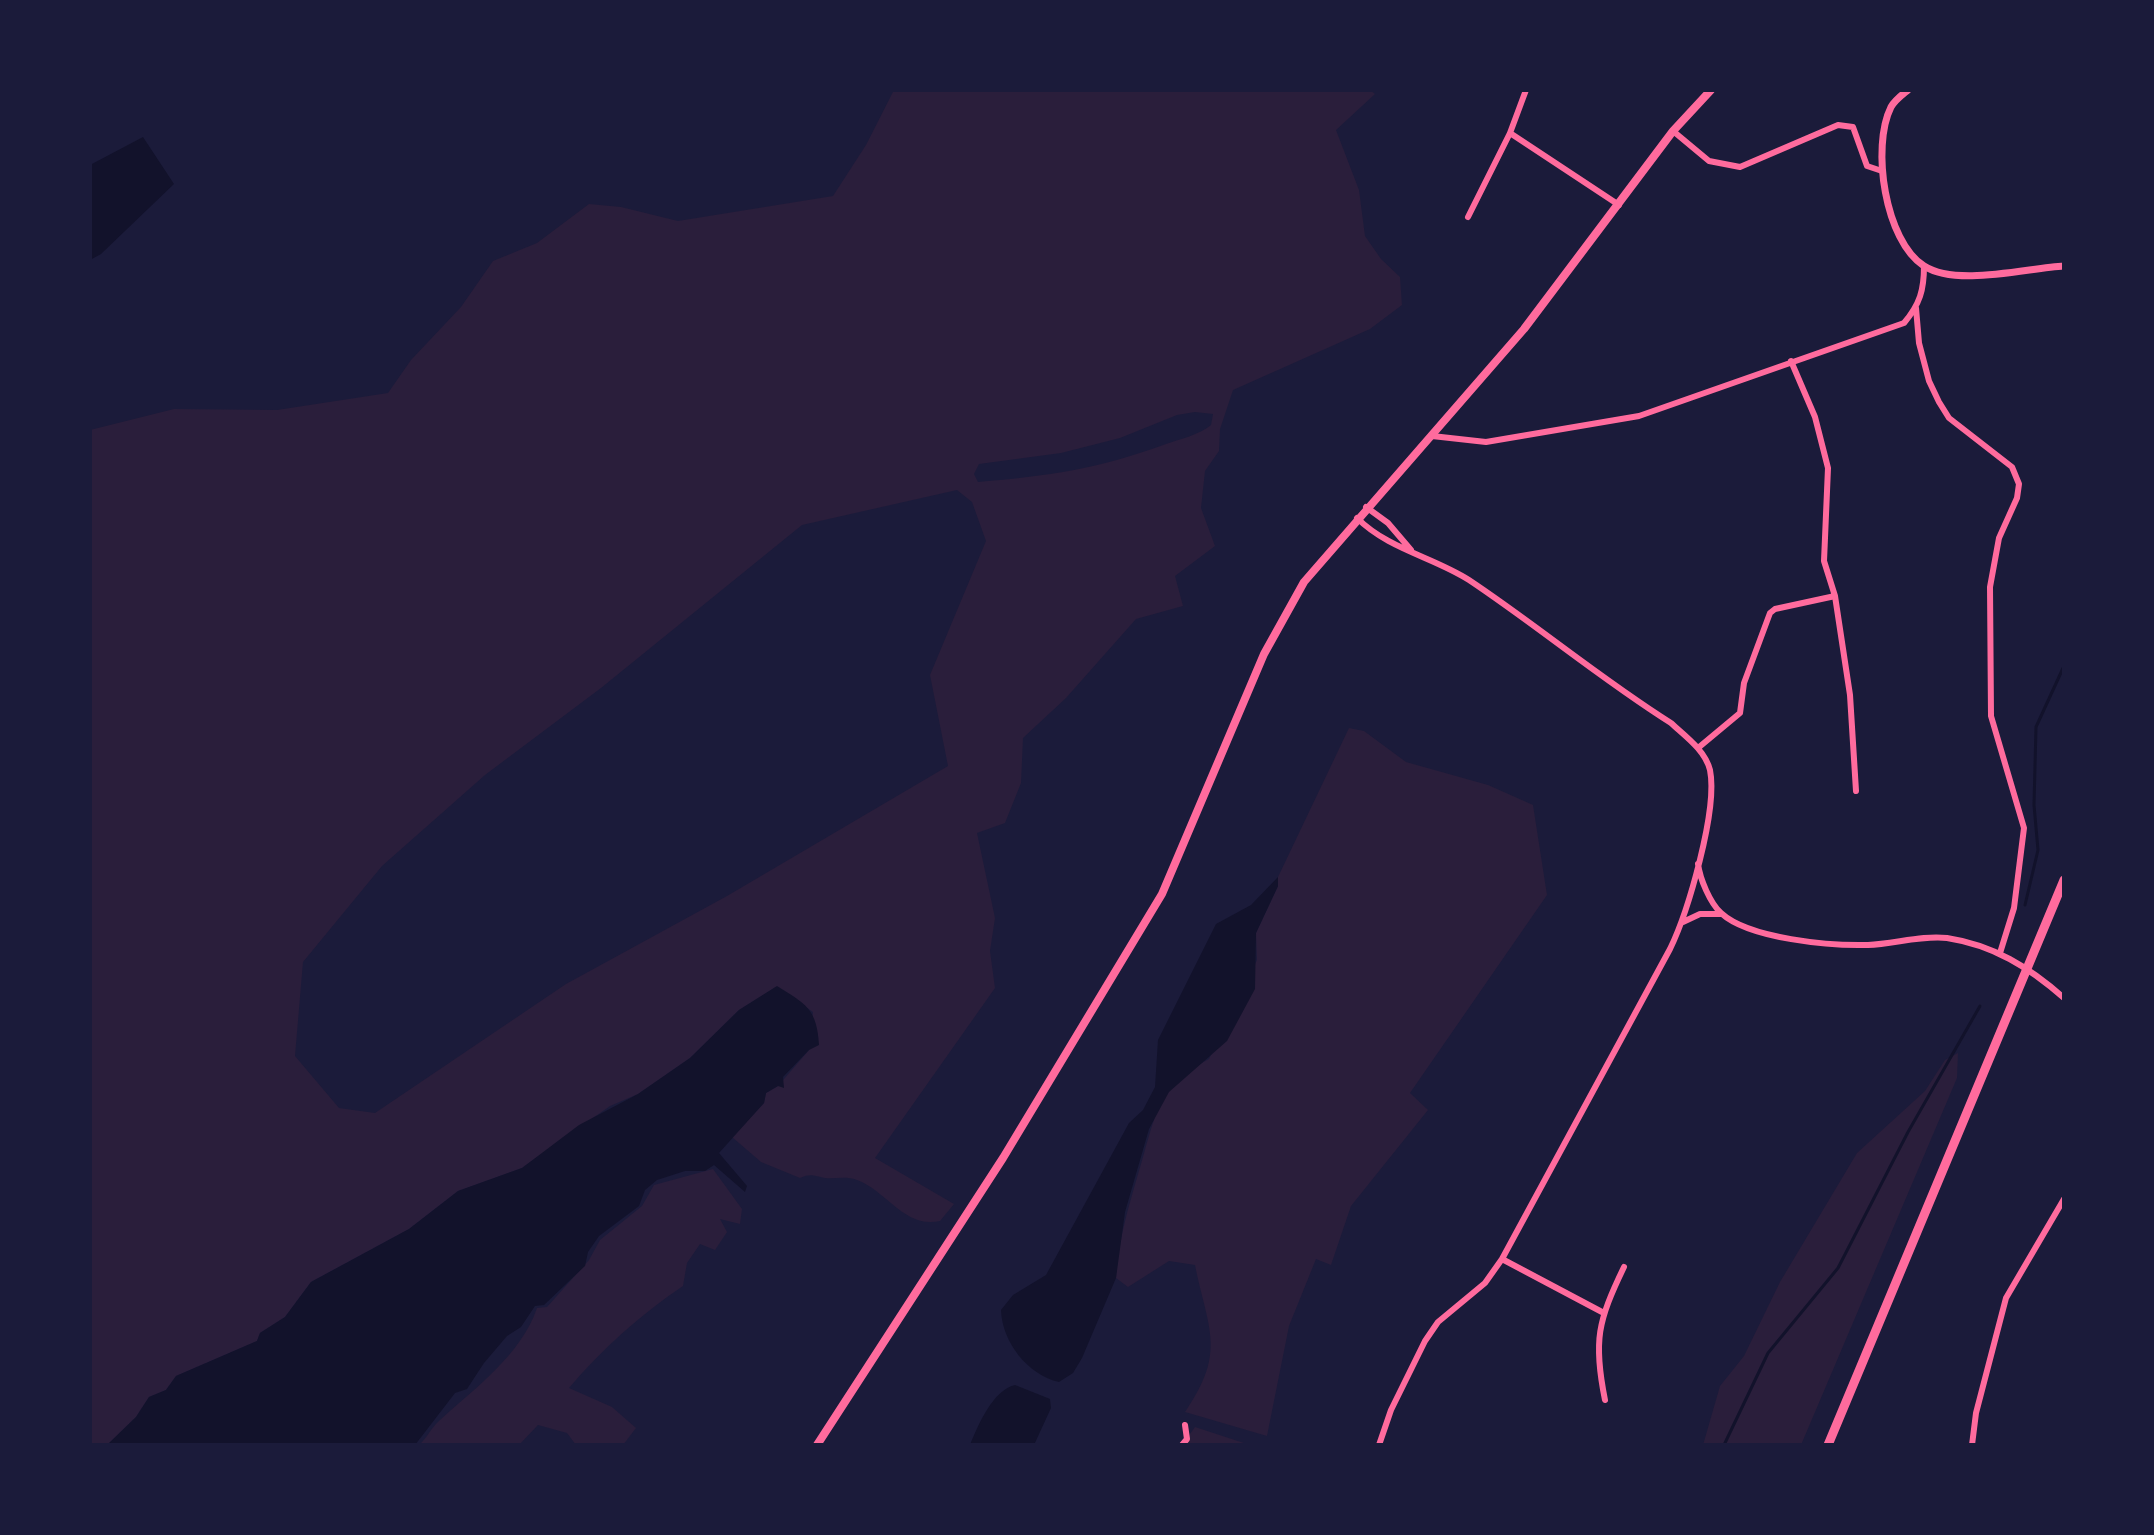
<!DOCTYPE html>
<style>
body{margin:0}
#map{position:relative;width:2154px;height:1535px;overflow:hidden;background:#1b1b3a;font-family:"Roboto Serif",serif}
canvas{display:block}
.frame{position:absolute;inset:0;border:92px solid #1b1b3a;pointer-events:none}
</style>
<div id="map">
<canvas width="2154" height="1535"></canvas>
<div class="frame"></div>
</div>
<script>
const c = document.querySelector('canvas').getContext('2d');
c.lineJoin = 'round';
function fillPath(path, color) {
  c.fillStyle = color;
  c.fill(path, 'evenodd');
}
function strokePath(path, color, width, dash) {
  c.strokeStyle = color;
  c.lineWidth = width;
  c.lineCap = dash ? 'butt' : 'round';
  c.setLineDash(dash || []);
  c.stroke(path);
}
fillPath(new Path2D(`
 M894,90H1370L1375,94L1336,130L1359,190L1365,236L1381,259L1400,277L1402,305L1370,329L1233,390L1220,429L1219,451L1205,471L1201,508L1215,546L1175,576L1183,606L1136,619L1066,698L1023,738L1021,783L1005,823L977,833L995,918L990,951L995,988L875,1158L954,1204L940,1221C905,1229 887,1191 857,1180C847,1176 835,1179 825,1178C814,1176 811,1173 800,1178L761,1162L732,1137L764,1103L766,1093L778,1086L809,1050L813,1012L776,987L739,1010L690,1058L638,1094L610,1106L522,1168L458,1191L409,1229L311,1282L285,1317L260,1333L257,1341L176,1376L166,1390L149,1397L136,1417L107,1445H90V430L174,409L277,410L388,393L411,360L461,307L493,261L537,243L589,204L621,207L678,221L833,196L866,145ZM1195,412L1213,414L1211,425C1199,435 1180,439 1166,444C1098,469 1048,476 978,482L974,474L979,464L1061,453L1120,438L1177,415ZM957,490L972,502L986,541L930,675L948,766L727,896L566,984L375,1113L339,1108L295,1056L303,962L382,866L485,775L601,688L802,525Z
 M1349,728L1364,731L1406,762L1488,785L1533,805L1547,895L1410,1093L1428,1110L1351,1206L1331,1265L1316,1259L1289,1326L1267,1436L1185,1412C1227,1351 1208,1330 1195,1265L1169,1261L1128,1287L1116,1278C1119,1231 1134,1191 1146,1146C1152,1127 1156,1106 1170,1090C1181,1077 1194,1067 1209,1059L1257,960L1256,933L1278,886V877Z
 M1958,1053L1957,1078L1801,1445H1703L1720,1386L1744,1356L1780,1282L1857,1153L1925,1091L1945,1060Z
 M713,1169L742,1209L740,1224L720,1219L727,1232L715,1250L700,1244L687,1263L683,1286C640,1315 602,1349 569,1388L612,1407L636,1428L623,1445H576L567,1433L538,1425L519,1445H419C427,1438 431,1428 439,1421C475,1388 521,1355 537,1308L547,1307L589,1260L600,1240L642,1206L654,1185Z
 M1195,1427L1250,1445H1182Z`), '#2a1e3b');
fillPath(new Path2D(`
 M143,137L174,184L101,254L90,260V165Z
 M1278,877V886L1256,933L1255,989L1227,1041L1169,1092L1149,1129L1125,1212L1116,1278L1082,1358L1073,1373L1059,1382C1028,1375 1002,1342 1001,1310L1013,1295L1046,1275L1129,1123L1143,1110L1155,1087L1158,1040L1216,924L1251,905Z
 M777,986C806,1004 817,1009 819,1045L809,1050L783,1077L784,1088L778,1086L766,1093L764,1103L719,1153L747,1186L745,1192L714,1165L705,1171H685L657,1180L645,1190L639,1206L599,1236L588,1252L585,1266L544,1305L535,1306L521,1327L507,1336L484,1363L467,1389L455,1393L415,1445H107L136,1417L149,1397L166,1390L176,1376L257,1341L260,1333L285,1317L311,1282L409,1229L458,1191L522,1168L579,1125L638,1094L690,1058L739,1010Z
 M1015,1385L1050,1399L1051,1408L1034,1445H970C978,1425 993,1390 1015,1385Z`), '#12122b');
strokePath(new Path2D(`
 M2025,905L2038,850L2034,805L2036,727L2064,666
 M1724,1445L1768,1353L1838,1268L1908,1132L1980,1006`), '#12122b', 3);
strokePath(new Path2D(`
 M1673,131L1709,161L1740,167L1838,125L1853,127L1867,166L1882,171
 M1510,133L1619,205
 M1468,217L1510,133L1526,90
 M1916,308L1919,343L1929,381L1939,402L1949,418L2012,467L2019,484L2017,498L1999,538L1990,587L1991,716L2024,828L2014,908L2000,953
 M1791,361L1815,417L1828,468L1824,561L1835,596L1850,695L1856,791
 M1432,436L1486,442L1639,416L1904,323C1920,304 1924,290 1924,266
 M1366,507L1388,523L1411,550
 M1357,518C1388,549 1433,557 1469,580C1538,626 1601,679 1671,723C1685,736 1705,750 1710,770C1718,810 1688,912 1670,949L1502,1259L1485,1283L1438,1322L1425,1341L1391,1410L1379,1445
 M1698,748L1740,713L1744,683L1770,613L1775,609L1835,596
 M1698,864C1700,879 1710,903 1721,913C1749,939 1831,946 1868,945C1894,944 1922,935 1947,938C1993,945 2029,967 2064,998
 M1683,922L1700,914H1722
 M1502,1259L1602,1312
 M1605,1400C1593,1341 1598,1321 1624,1267
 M1182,1445L1187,1439L1185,1425
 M1972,1445L1976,1413L2006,1298L2064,1199`), '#ff6b9d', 6);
strokePath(new Path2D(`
 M1908,90C1902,95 1895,100 1891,107C1871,147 1885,241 1924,266C1957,287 2027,268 2064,266`), '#ff6b9d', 7);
strokePath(new Path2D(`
 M817,1445L1003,1158L1162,894L1264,654L1304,582L1524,329L1673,131L1711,90`), '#ff6b9d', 8);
strokePath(new Path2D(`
 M1828,1445L2064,880`), '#ff6b9d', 9);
</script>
